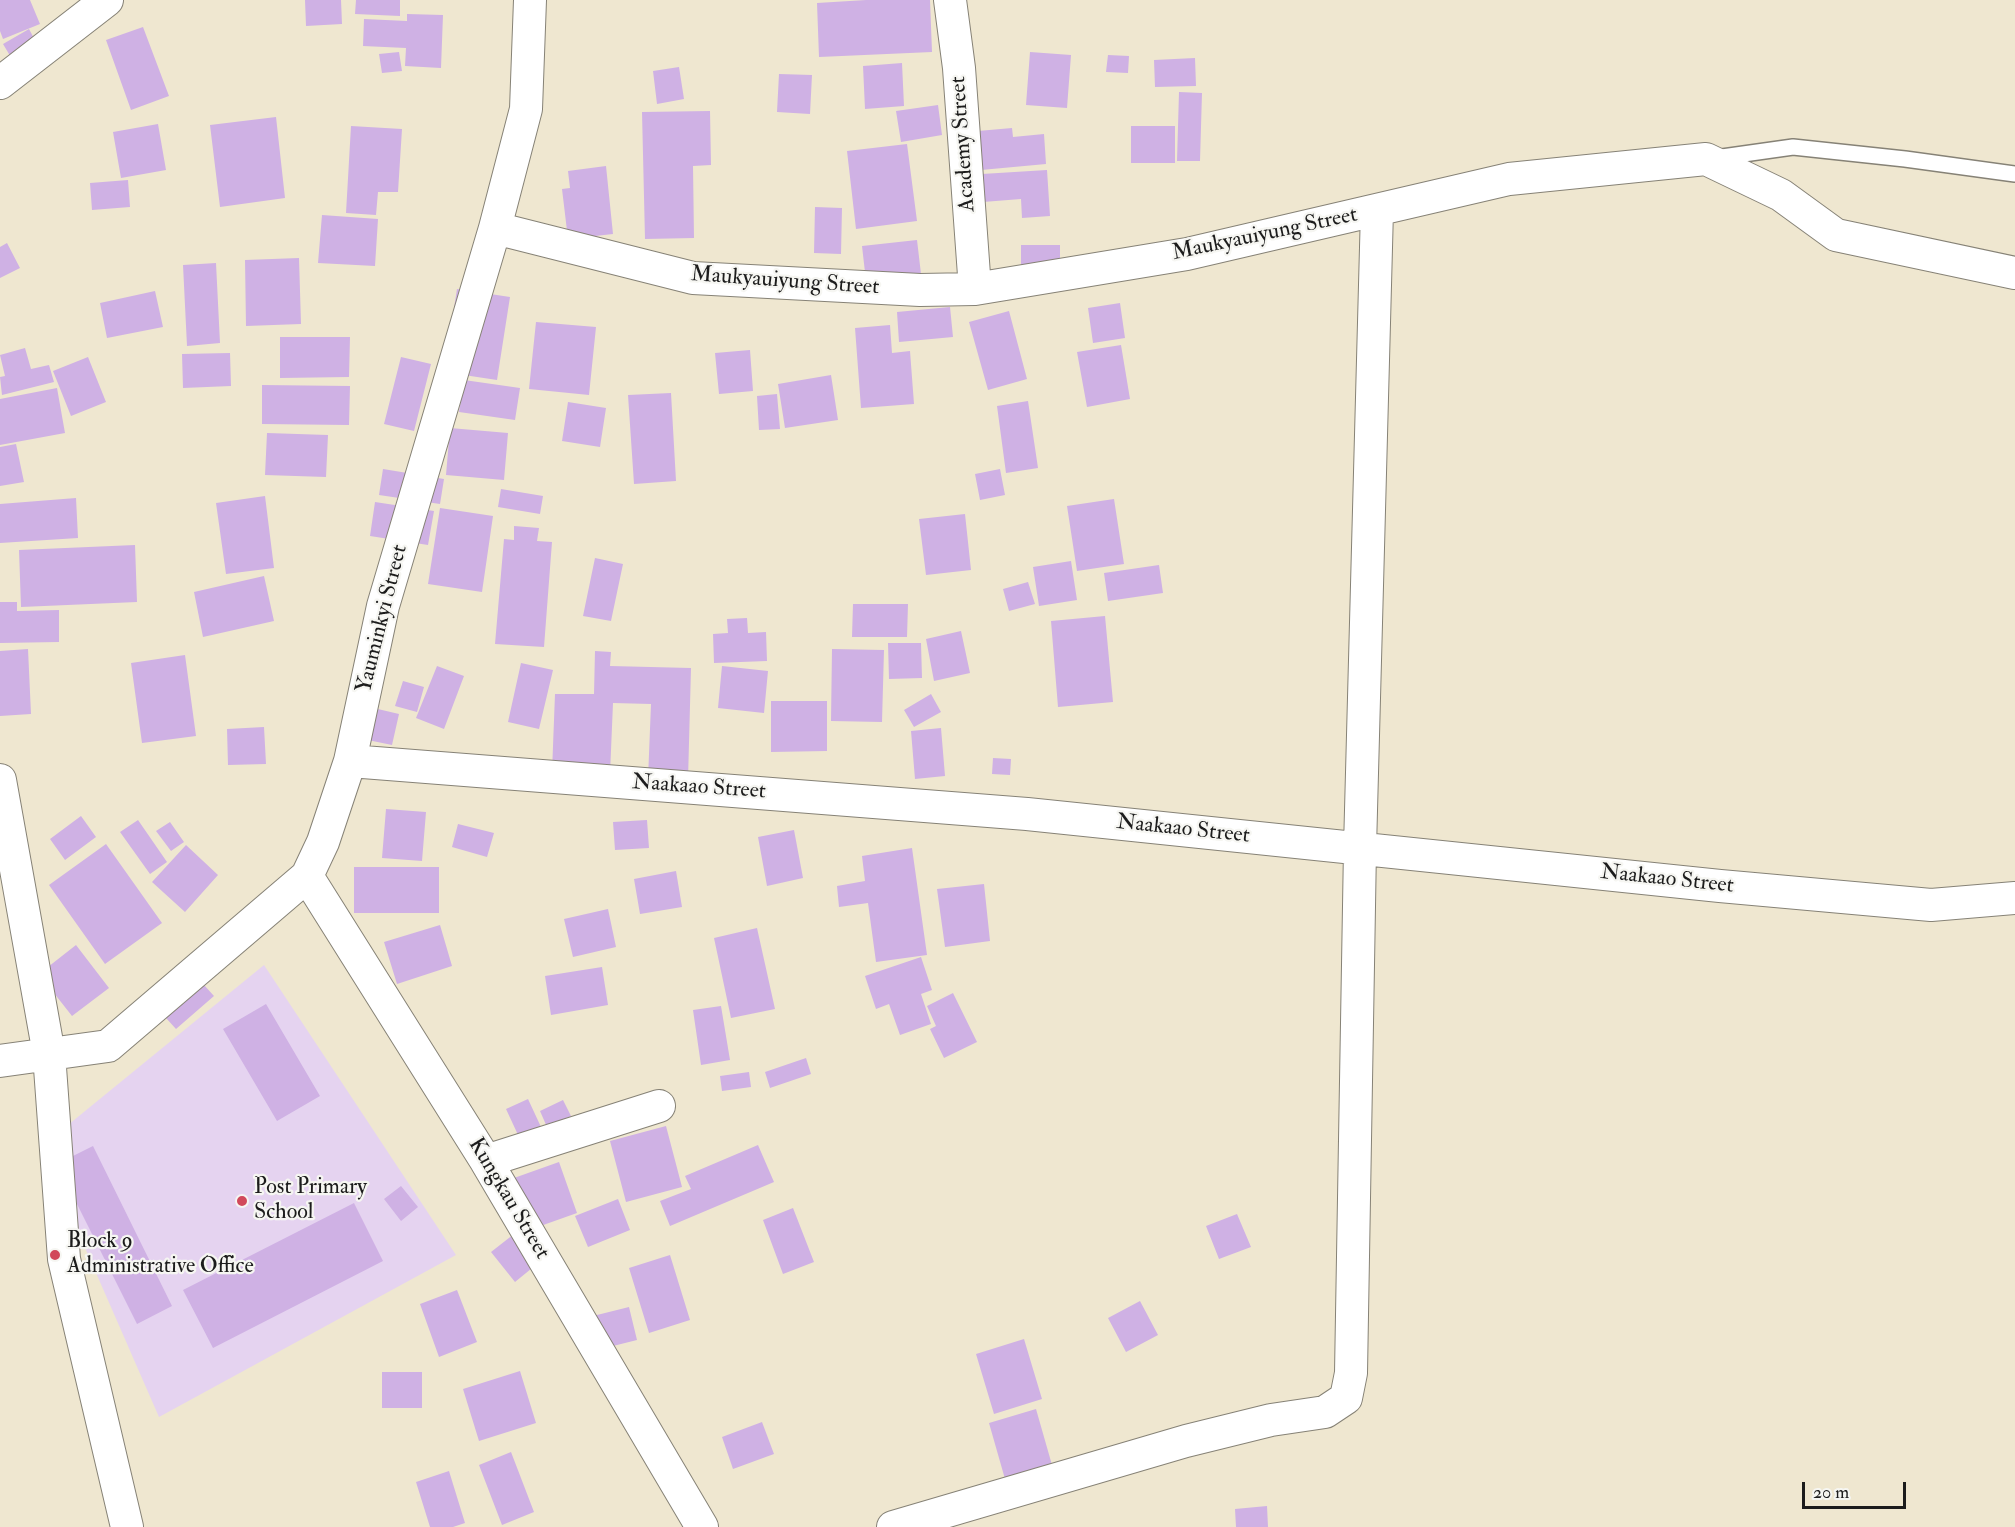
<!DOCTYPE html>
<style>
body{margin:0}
#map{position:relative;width:2015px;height:1527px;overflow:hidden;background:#efe7d0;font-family:"IM FELL Double Pica",serif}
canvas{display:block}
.scale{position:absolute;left:1802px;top:1482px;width:104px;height:27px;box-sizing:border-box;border:3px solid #1c1c1c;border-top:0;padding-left:8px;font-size:18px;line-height:21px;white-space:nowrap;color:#1c1c1c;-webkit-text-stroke:4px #f6f6f2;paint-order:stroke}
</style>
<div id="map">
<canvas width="2015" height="1527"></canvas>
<div class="scale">20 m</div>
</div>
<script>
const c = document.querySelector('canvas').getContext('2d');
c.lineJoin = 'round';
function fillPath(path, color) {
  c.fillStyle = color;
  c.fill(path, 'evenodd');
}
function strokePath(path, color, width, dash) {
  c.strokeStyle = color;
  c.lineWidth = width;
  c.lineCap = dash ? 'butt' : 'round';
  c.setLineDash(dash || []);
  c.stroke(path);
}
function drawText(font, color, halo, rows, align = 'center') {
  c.font = font + ' "IM FELL Double Pica",serif';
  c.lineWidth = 4.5;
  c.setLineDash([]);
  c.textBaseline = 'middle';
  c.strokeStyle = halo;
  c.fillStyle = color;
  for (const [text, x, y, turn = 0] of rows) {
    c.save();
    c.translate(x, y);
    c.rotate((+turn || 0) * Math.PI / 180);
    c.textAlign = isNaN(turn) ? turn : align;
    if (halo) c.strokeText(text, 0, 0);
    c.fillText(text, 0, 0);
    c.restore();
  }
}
fillPath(new Path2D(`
 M264,965L456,1255L159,1417L41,1147Z`), '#e5d3f0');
fillPath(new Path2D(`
 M0,0H30L40,24L3,39L0,31Z
 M305,0H341L342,24L306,26Z
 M356,0H400V16L355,14Z
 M866,0H930L932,52L819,57L817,3Z
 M407,14L443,15L441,68L405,66L406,48L363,46L364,19L407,21Z
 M143,27L169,96L131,110L106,40Z
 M29,29L37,44L12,59L3,44Z
 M399,52L402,71L382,73L379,54Z
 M1030,52L1071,55L1067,108L1026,105Z
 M1108,55L1129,56L1128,73L1106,72Z
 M1195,58L1196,86L1155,87L1154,60Z
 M902,63L904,106L865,109L863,66Z
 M679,67L684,99L657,104L653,71Z
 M779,74L812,75L810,114L777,112Z
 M1179,92L1202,93L1200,161H1177Z
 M938,105L942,135L901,142L896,111Z
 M710,111L711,165L693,166L694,238L645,239L642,112Z
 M276,117L285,198L220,207L210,125Z
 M158,124L166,170L121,178L113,132Z
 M351,126L402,129L398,192H378L376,215L346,213Z
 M1131,126H1175V163H1131Z
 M1012,128L1013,137L1044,134L1046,164L981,170L978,131Z
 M907,144L917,221L856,229L847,151Z
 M606,166L613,234L568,239L562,189L570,188L568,171Z
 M1047,170L1050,216L1022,218L1021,199L983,202L982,174Z
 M128,180L130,207L92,210L90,183Z
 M815,207L842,208L841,254L814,253Z
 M322,215L378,219L375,266L318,263Z
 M917,240L921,274L866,281L862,246Z
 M7,243L20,268L0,278V247Z
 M1021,245H1060V273H1021Z
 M299,258L301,324L246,326L245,260Z
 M216,263L220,343L187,346L183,265Z
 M457,289L510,297L497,380L444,372Z
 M155,291L163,327L107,338L100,303Z
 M1120,303L1125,338L1093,343L1088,308Z
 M950,307L953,337L899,342L897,312Z
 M1009,311L1027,379L988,390L969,322Z
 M536,322L596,327L589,395L529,389Z
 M890,325L892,353L910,351L914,404L861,408L855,328Z
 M280,337H350L349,377L280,378Z
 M1121,345L1130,399L1087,407L1077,352Z
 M25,348L31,369L49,365L54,382L2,395L0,377L5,376L0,355Z
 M750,350L753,391L719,394L715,353Z
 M230,353L231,386L183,388L182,354Z
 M88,357L106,402L71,416L53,371Z
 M401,357L431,364L414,431L384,424Z
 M831,375L838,420L785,428L778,384Z
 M464,380L520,388L515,420L459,412Z
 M262,385L350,386L349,425L262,424Z
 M57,388L65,433L0,445V399Z
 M671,393L676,481L634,484L628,395Z
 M777,394L780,429L759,430L757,396Z
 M1028,401L1038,468L1006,473L997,406Z
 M568,402L606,408L600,447L562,441Z
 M450,428L508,433L504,480L446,475Z
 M267,433L328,435L326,477L265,475Z
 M16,444L24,482L0,486V447Z
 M383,469L444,479L440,504L379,495Z
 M1000,469L1005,495L980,500L975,474Z
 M501,489L543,496L540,514L498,507Z
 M265,496L274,568L226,574L216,503Z
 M76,498L78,538L0,543V504Z
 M1114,499L1124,564L1077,571L1067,506Z
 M375,502L434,511L428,545L370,536Z
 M440,508L493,516L482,592L428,584Z
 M965,514L971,570L926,575L919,519Z
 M514,526L539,528L537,541L552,542L544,647L495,644L504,539L514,540Z
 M135,545L137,602L21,607L19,550Z
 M595,558L623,564L611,621L583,616Z
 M1071,561L1077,600L1039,606L1033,567Z
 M1159,565L1163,593L1108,601L1104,573Z
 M264,576L274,621L203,637L194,592Z
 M1028,582L1035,604L1009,611L1003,589Z
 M0,602H17V611L59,610V642L0,643Z
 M853,604H908L907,637H852Z
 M1105,616L1113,702L1058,707L1051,621Z
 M747,618L748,633L766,632L767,661L714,663L713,634L728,633L727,619Z
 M961,631L970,673L934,681L926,639Z
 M888,643H921L922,678L889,679Z
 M28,649L31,714L0,716V651Z
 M832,649L884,650L882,722L831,721Z
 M595,651L611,652L610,666L691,668L688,780L648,779L651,704L613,703L610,774L552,772L555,694H594Z
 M185,655L196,736L142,743L131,663Z
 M521,663L553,670L539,729L508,722Z
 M437,666L464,676L444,729L416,718Z
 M722,666L768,671L764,713L718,708Z
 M403,681L424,687L417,712L395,706Z
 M931,694L941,712L914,727L904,710Z
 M771,701H827V751L771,752Z
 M365,706L399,714L392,745L358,738Z
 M264,727L266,764L228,765L227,729Z
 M941,728L945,776L915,779L911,731Z
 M993,758L1011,759L1010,775L992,774Z
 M386,809L426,812L422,861L382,858Z
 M81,816L96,837L65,860L50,839Z
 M138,820L167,862L150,874L120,832Z
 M647,820L649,848L615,850L613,822Z
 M170,822L184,842L171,851L156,831Z
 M458,824L494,833L487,857L452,847Z
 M794,830L803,878L767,886L758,837Z
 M106,844L162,923L105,964L49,885Z
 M186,845L218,875L185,912L152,882Z
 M912,848L927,955L876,962L868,903L839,907L837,886L865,881L862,856Z
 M354,867H439V913H354Z
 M676,871L682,907L640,914L634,879Z
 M984,884L990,941L945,947L937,889Z
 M608,909L616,947L573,957L564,919Z
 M440,925L452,966L397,984L384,942Z
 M757,928L775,1009L731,1018L714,938Z
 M76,945L109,988L72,1016L39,974Z
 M921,957L932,990L921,994L931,1024L900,1035L889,1004L876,1009L865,976Z
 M602,967L608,1005L551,1015L545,976Z
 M194,974L214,996L176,1029L156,1007Z
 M953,993L977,1042L944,1058L930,1029L936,1026L927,1006Z
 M266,1004L320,1096L277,1121L223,1029Z
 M721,1006L730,1060L701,1065L693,1010Z
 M806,1058L811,1074L770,1088L765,1072Z
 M749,1072L751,1087L722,1091L720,1076Z
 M528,1099L541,1127L519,1137L506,1109Z
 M563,1100L571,1116L547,1127L540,1111Z
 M666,1126L682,1187L626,1202L610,1141Z
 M758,1145L774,1182L670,1226L660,1201L691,1189L685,1176Z
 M93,1146L172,1306L137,1324L57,1164Z
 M559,1162L577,1213L532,1229L514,1178Z
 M401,1186L418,1207L401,1221L384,1199Z
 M618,1199L630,1230L588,1247L575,1216Z
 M354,1203L383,1261L213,1348L183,1290Z
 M793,1208L814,1262L783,1274L763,1220Z
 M1237,1214L1251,1247L1219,1259L1206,1226Z
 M514,1234L537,1264L515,1282L491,1252Z
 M670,1255L690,1320L649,1333L629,1268Z
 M457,1290L477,1342L439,1357L420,1304Z
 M1140,1301L1158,1335L1126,1352L1108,1318Z
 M629,1307L637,1340L589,1352L581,1319Z
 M1024,1339L1042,1399L994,1414L976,1354Z
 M520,1371L536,1423L479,1441L463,1389Z
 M382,1372H422V1408H382Z
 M1036,1409L1052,1465L1005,1479L989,1423Z
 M762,1422L774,1454L733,1469L722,1437Z
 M511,1452L534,1512L502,1525L479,1465Z
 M449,1471L465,1523L453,1527H430L416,1482Z
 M1267,1506L1268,1527H1236L1235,1509Z`), '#cfb1e4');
const lane = new Path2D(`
 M1715,158L1793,147L1905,159L2015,174`);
const street = new Path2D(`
 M950,0L959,68L975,289
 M0,83L107,0
 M495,228L693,278L920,290L975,289L1187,254L1509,179L1706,159L1781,195L1836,235L2015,273
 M350,761L1027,814L1720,886L1931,905L2015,898
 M0,780L49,1054L64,1259L127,1527
 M307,876L486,1161L702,1527
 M0,1061L108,1046L307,876L323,842L350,761L383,606L495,228L526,109L530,0
 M486,1161L659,1106
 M893,1527L1186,1441L1271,1420L1325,1412L1346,1398L1351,1373L1360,848L1377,210`);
strokePath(lane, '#868276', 18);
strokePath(street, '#868276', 34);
strokePath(lane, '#fff', 15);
strokePath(street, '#fff', 32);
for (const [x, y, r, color] of [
 [242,1201,6,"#d1495b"],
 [55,1255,6,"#d1495b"]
]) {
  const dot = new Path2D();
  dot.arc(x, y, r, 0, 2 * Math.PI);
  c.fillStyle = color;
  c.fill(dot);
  strokePath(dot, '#f6f6f2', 2);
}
drawText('22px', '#1c1c1c', '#f6f6f2', [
 ["Academy Street",964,144,-94],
 ["Maukyauiyung Street",1265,235,-12],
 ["Maukyauiyung Street",785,282,4],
 ["Yauminkyi Street",383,619,-76],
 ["Naakaao Street",699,788,4],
 ["Naakaao Street",1183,830,6],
 ["Naakaao Street",1667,880,6],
 ["Kungkau Street",508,1199,59]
]);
drawText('22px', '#1c1c1c', '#f6f6f2', [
 ["Post Primary",254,1188],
 ["School",254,1213],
 ["Block 9",67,1242],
 ["Administrative Office",67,1267]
], 'left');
</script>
